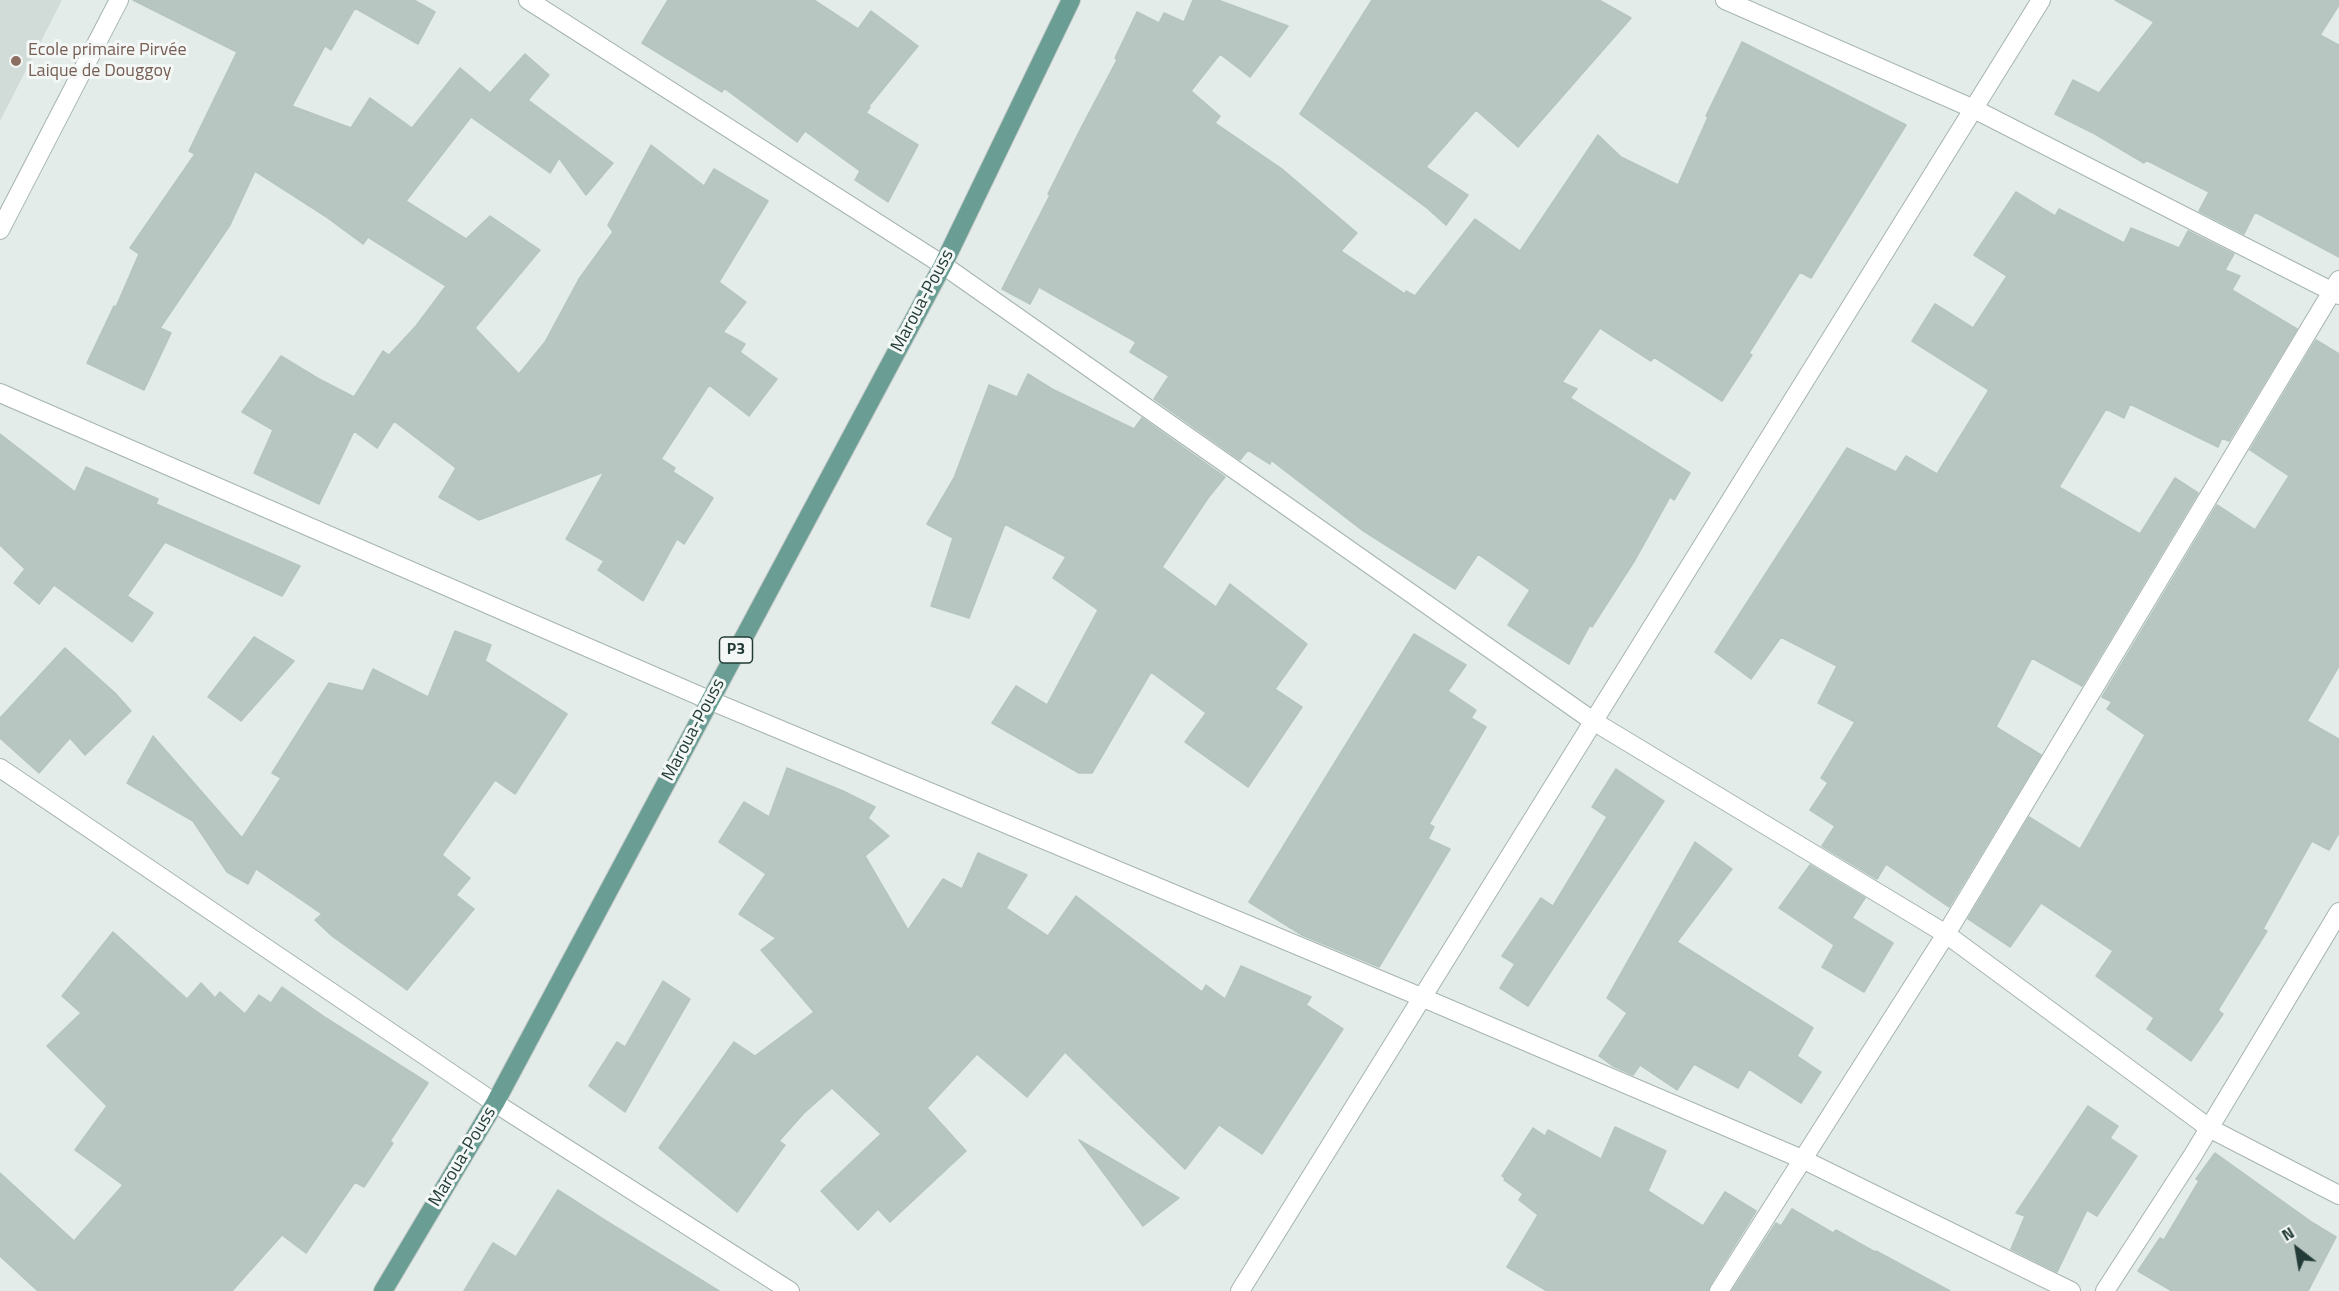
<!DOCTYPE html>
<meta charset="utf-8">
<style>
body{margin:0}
#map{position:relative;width:2339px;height:1291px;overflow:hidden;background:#e3ece8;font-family:"Titillium Web",sans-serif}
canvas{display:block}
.north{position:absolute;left:2267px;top:1219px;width:60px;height:60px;-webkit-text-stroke:4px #f3f8f6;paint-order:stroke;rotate:329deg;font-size:16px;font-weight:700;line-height:24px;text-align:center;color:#243c37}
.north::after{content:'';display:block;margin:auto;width:21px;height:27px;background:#243c37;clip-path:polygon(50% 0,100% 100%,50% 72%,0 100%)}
</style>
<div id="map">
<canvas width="2339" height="1291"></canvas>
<div class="north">N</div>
</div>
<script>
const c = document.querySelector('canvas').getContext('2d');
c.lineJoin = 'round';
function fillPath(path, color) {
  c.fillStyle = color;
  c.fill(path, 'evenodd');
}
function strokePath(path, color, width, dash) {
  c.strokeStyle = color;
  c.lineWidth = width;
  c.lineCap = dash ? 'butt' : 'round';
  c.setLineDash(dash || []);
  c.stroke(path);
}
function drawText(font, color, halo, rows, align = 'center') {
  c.font = font + ' "Titillium Web",sans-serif';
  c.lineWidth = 6;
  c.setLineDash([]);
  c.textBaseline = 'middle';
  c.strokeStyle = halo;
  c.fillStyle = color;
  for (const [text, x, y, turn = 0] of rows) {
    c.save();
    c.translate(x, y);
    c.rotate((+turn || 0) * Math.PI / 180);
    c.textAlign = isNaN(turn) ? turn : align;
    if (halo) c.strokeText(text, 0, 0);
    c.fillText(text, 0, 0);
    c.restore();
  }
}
fillPath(new Path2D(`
 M0,0H62L0,121Z`), '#d1dbd7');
const building = new Path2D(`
 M133,0H414L435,12L418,44L355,8L331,50L325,46L292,106L351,128L370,98L412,128L460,68L490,93L525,54L549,75L528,100L613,163L586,195L559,158L550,173L471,117L406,201L466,239L490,216L540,250L475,328L519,374L545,342L579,279L613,232L608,225L651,145L704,186L714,169L768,201L719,282L746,302L723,332L745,344L740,352L777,379L749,416L709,385L661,459L675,468L673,472L713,498L684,544L677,539L643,601L598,570L604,561L566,539L604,472L479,520L439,497L456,468L394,421L377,448L354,431L319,504L254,473L273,430L242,412L281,356L319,379L354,397L383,351L389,355L416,326L446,286L368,237L363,244L325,216L255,171L230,225L160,328L171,333L144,390L87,363L114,306L116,307L139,254L130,248L195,154L189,151L237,52Z
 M668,0H814L858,29L871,11L918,46L869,106L870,107L866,113L918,145L888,202L855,180L860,171L805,131L797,142L724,88L722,92L642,43Z
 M1193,0H1218L1288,26L1250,77L1220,54L1191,91L1220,116L1215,123L1282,169L1357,233L1341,251L1405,294L1406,291L1415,296L1475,219L1520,251L1598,135L1621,157L1678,185L1708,117L1706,116L1742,42L1906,125L1811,278L1800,272L1749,353L1752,355L1722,401L1654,357L1651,361L1600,328L1562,382L1577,389L1570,398L1690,473L1674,500L1670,497L1635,560L1592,627L1590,625L1569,664L1508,625L1530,590L1478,554L1455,589L1362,530L1271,460L1270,464L1248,450L1240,460L1154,399L1169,376L1130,352L1136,342L1039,287L1030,304L1002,289L1050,195L1048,194L1081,128L1117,60L1115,58L1137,12L1159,23L1164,13L1184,22Z
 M1372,0H1599L1631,18L1518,147L1476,110L1426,167L1468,195L1446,225L1427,208L1300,114Z
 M2115,0H2339V5L2320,35L2339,45V257L2255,212L2244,234L2199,211L2209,192L2146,160L2144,163L2095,134L2055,114L2073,80L2099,93L2154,22Z
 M2016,192L2055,216L2059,209L2124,243L2131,228L2179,248L2188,231L2234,254L2225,270L2240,276L2232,290L2297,329L2229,441L2222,438L2218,447L2130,404L2124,418L2106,409L2059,487L2140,534L2175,478L2198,493L2082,686L2032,658L1996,727L2041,755L1949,907L1886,864L1877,879L1822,846L1835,826L1810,810L1828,783L1821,778L1855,722L1818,703L1837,666L1781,637L1751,679L1715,652L1847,448L1896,472L1906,456L1937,474L1989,390L1912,341L1935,304L1973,328L2007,276L1974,255Z
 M2316,340L2339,354V666L2307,721L2339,739V833L2329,850L2312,841L2263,929L2267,931L2218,1010L2223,1014L2191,1061L2147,1029L2154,1018L2096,976L2113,951L2041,903L2010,947L1968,919L2029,817L2080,849L2145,735L2107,709L2112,702L2102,697L2217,505L2255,530L2289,476L2250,450Z
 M1028,374L1052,389L1134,429L1142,418L1225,477L1208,498L1162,567L1216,607L1230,584L1307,644L1275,689L1302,707L1248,787L1185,742L1206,713L1151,672L1092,773H1079L992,723L1016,686L1047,705L1098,610L1053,578L1066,557L1005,524L969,618L931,606L953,538L927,524L954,478L989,385L1017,397Z
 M0,434L75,492L86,467L158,499L156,504L300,566L282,596L165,542L127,596L153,613L132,642L54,585L39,604L14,583L25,569L0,545Z
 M455,631L491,645L485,661L567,714L515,794L495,780L442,855L470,878L456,895L474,909L407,990L332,936L315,920L322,914L256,869L248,884L227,872L193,821L127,783L153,736L242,838L281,778L272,773L329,683L363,691L373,669L428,697Z
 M1414,634L1466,665L1448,691L1476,710L1471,718L1486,727L1429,824L1434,827L1428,839L1450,849L1379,967L1302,935L1249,902Z
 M254,637L294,661L241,721L208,697Z
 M65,648L115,693L131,711L85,755L70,738L39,773L0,738V718Z
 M787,768L843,791L875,807L868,818L889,836L865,856L908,930L943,879L962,889L978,853L1027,875L1006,908L1048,936L1076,896L1202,992L1206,985L1225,999L1241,966L1311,997L1306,1005L1343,1029L1262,1154L1219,1125L1185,1169L1065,1052L1027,1097L977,1054L927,1108L966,1151L890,1222L878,1209L858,1230L821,1191L881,1134L832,1088L804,1113L779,1141L785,1145L737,1212L659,1148L734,1042L755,1056L814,1012L761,950L776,938L739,914L766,874L719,842L744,802L769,817Z
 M1616,769L1664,801L1528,1006L1500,988L1515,964L1502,956L1541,898L1553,906L1607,817L1592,807Z
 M1695,842L1732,869L1677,942L1813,1028L1797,1056L1821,1072L1801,1103L1749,1069L1738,1088L1694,1064L1677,1090L1640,1065L1633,1075L1613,1066L1599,1056L1627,1013L1607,998Z
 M1810,865L1865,898L1852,918L1893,943L1864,992L1822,967L1834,945L1779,908Z
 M113,932L187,999L201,983L215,998L220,992L245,1014L259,995L271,1003L282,987L326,1018L428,1083L390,1141L393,1143L364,1187L355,1182L306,1253L282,1235L232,1291H38L0,1256V1173L74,1241L123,1185L75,1150L107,1106L47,1046L81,1013L62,996Z
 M663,981L690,999L625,1112L589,1086L617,1042L625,1047Z
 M2088,1106L2118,1126L2110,1138L2137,1156L2097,1216L2087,1210L2057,1272L2011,1249L2025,1216L2016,1213Z
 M1615,1127L1666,1151L1648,1191L1703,1226L1725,1192L1756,1211L1710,1285L1708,1291H1547L1507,1267L1538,1215L1519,1200L1523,1194L1504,1180L1505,1178L1502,1176L1533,1128L1545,1136L1548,1130L1601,1159Z
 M1079,1140L1179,1198L1143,1226Z
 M2215,1153L2313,1223L2336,1237L2308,1291H2172L2138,1271L2160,1238L2164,1240L2199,1181L2196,1179Z
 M558,1190L603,1219L719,1291H464L493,1243L516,1257Z
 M1792,1209L1833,1233L1836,1230L1875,1252L1876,1251L1950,1291H1732L1776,1223L1781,1226Z`);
fillPath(building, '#b8c6c1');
strokePath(building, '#b5c5bf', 1.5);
const minor = new Path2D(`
 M528,0L943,265L1593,721L1946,934L2209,1128L2339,1195
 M1725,0L1974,109L2339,295
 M0,230L119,0
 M0,393L709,700L1421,997L1802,1159L2071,1291
 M0,768L495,1103L790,1291
 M1240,1291L2041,0
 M1719,1291L1946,934L2339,280
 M2105,1291L2193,1155L2339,912`);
const major = new Path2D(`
 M383,1291L495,1103L943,265L1071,0`);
strokePath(minor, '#a6b4af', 20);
strokePath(major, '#c2c8c7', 20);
strokePath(minor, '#fff', 18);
strokePath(major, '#6a9e94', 18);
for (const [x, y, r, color] of [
 [16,61,6,"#8d6e63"]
]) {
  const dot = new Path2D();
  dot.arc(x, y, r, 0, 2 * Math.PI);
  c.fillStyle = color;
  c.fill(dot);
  strokePath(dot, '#f3f8f6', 2);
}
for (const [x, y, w] of [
 [736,650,33]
]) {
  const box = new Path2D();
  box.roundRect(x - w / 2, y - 13, w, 26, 4.5);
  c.fillStyle = '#f3f8f6';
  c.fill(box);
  strokePath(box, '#243c37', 1.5);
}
drawText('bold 16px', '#243c37', null, [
 ["P3",736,650]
]);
drawText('18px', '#785e54', '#f3f8f6', [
 ["Ecole primaire Pirvée",28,51],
 ["Laique de Douggoy",28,72]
], 'left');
drawText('18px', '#243c37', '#f3f8f6', [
 ["Maroua-Pouss",923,301,-62],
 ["Maroua-Pouss",694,730,-62],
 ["Maroua-Pouss",463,1157,-59]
]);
</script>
